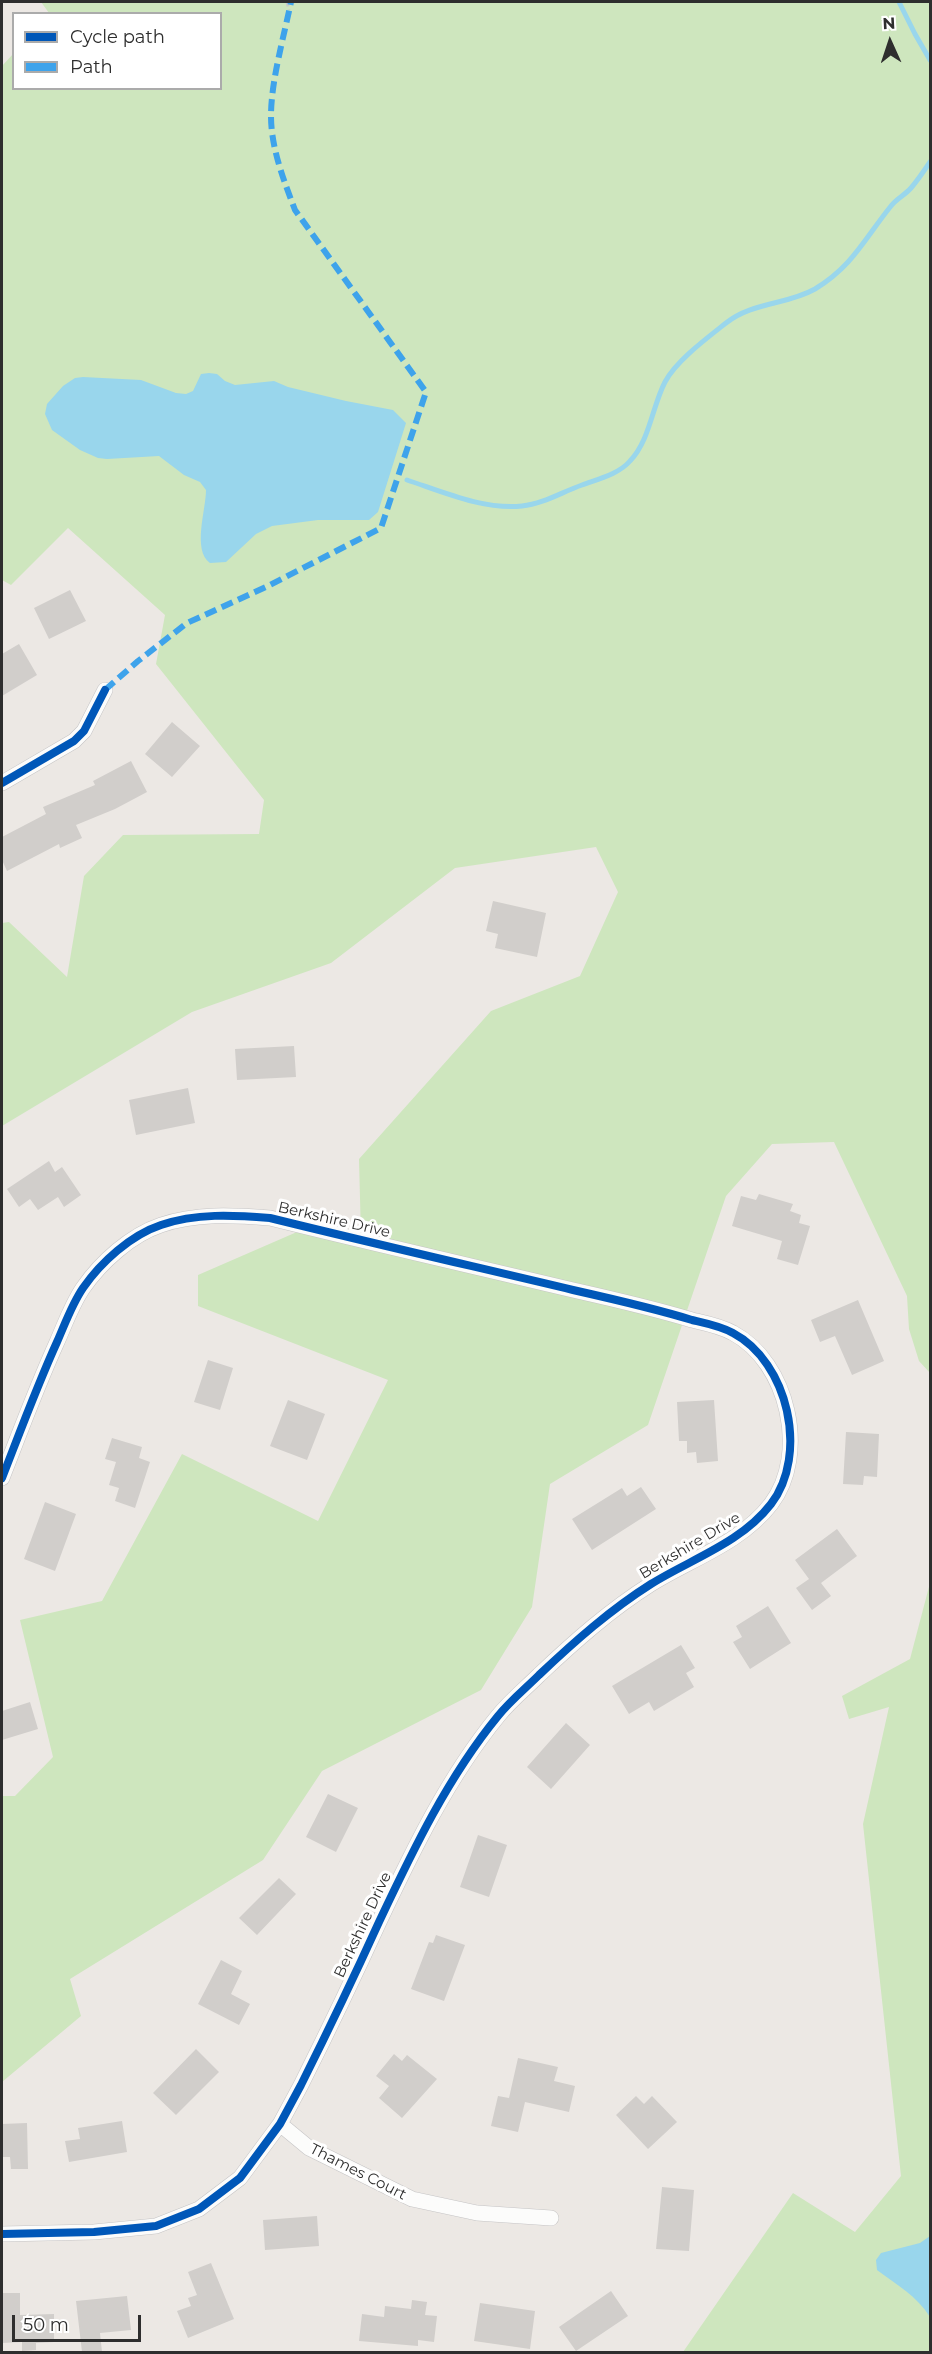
<!DOCTYPE html>
<style>
body{margin:0}
#map{position:relative;width:932px;height:2354px;overflow:hidden;background:#ece8e4;font-family:Montserrat,sans-serif}
canvas{display:block}
.frame{position:absolute;inset:0;border:3px solid #2e2e2e;pointer-events:none}
.legend{position:absolute;left:12px;top:12px;width:210px;height:78px;box-sizing:border-box;background:#fff;border:2px solid #ababab;margin:0;padding:8px 10px;list-style:none;font-size:18px;color:#2e2e2e}
.legend li{display:flex;align-items:center;gap:12px;height:30px}
.legend b{width:30px;border:2px solid #ababab}
.north{position:absolute;left:860px;top:12px;width:60px;height:60px;-webkit-text-stroke:4px #fff;paint-order:stroke;rotate:357deg;font-size:16px;font-weight:700;line-height:24px;text-align:center;color:#2e2e2e}
.north::after{content:'';display:block;margin:auto;width:21px;height:27px;background:#2e2e2e;clip-path:polygon(50% 0,100% 100%,50% 72%,0 100%)}
.scale{position:absolute;left:12px;top:2315px;width:129px;height:27px;box-sizing:border-box;border:3px solid #2e2e2e;border-top:0;padding-left:8px;font-size:18px;line-height:21px;white-space:nowrap;color:#2e2e2e;-webkit-text-stroke:4px #fff;paint-order:stroke}
</style>
<div id="map">
<canvas width="932" height="2354"></canvas>
<div class="frame"></div>
<ul class="legend">
<li><b style="height:8px;background:#0057b8"></b>Cycle path</li>
<li><b style="height:8px;background:#3ea3eb"></b>Path</li>
</ul>
<div class="north">N</div>
<div class="scale">50 m</div>
</div>
<script>
const c = document.querySelector('canvas').getContext('2d');
c.lineJoin = 'round';
function fillPath(path, color) {
  c.fillStyle = color;
  c.fill(path, 'evenodd');
}
function strokePath(path, color, width, dash) {
  c.strokeStyle = color;
  c.lineWidth = width;
  c.lineCap = dash ? 'butt' : 'round';
  c.setLineDash(dash || []);
  c.stroke(path);
}
function drawText(font, color, halo, rows, align = 'center') {
  c.font = font + ' Montserrat,sans-serif';
  c.lineWidth = 6;
  c.setLineDash([]);
  c.textBaseline = 'middle';
  c.strokeStyle = halo;
  c.fillStyle = color;
  for (const [text, x, y, turn = 0] of rows) {
    c.save();
    c.translate(x, y);
    c.rotate((+turn || 0) * Math.PI / 180);
    c.textAlign = isNaN(turn) ? turn : align;
    if (halo) c.strokeText(text, 0, 0);
    c.fillText(text, 0, 0);
    c.restore();
  }
}
fillPath(new Path2D(`
 M41,2H930V1373L919,1361L909,1329L907,1296L834,1142L772,1144L726,1196L648,1425L550,1484L532,1607L481,1690L322,1771L263,1860L70,1979L81,2016L2,2082V1796H15L53,1757L20,1620L102,1601L182,1454L318,1521L388,1380L198,1306V1275L313,1225L361,1237L359,1159L491,1011L580,976L618,892L596,847L455,868L331,963L192,1012L2,1126V923L9,922L67,977L84,876L123,835L259,834L264,800L156,664L165,615L68,528L11,585L2,580V66L13,54L14,88H220V14L49,13Z
 M930,1583V2352H683L793,2193L855,2232L901,2176L863,1824L889,1707L849,1719L842,1696L910,1659Z`), '#cee6be');
fillPath(new Path2D(`
 M209,373L217,374L225,381L235,385L274,381L288,387L346,401L393,410L406,423L378,512L369,520H318L272,526L256,534L226,562L210,563C192,550 206,510 206,490L200,482L184,475L159,456L107,459L98,458L80,450L52,430L45,414L47,404L63,386L75,378L83,377L141,380L176,393L186,394L193,391L201,374Z
 M930,2236V2317C917,2296 897,2285 877,2270L876,2260L881,2253L920,2243Z`), '#99d6ec');
strokePath(new Path2D(`
 M899,2L915,34L930,60
 M407,480C443,492 484,510 522,506C543,504 562,492 582,485C598,479 619,474 630,461C650,440 652,407 665,382C676,361 707,338 726,323C752,302 787,305 815,289C853,266 865,238 891,206C896,199 905,195 911,188C918,180 924,171 930,162`), '#99d6ec', 5);
fillPath(new Path2D(`
 M70,590L86,621L49,639L34,608Z
 M19,644L37,675L2,696V654Z
 M172,722L200,746L172,777L145,754Z
 M131,761L147,792L115,809L76,825L82,838L60,848L59,844L7,871L2,860V837L46,814L43,807L95,785L93,781Z
 M493,901L546,913L537,957L495,948L498,934L486,931Z
 M294,1046L296,1077L237,1080L235,1049Z
 M188,1088L195,1123L136,1135L129,1100Z
 M49,1161L55,1172L62,1167L81,1195L64,1207L58,1197L38,1210L30,1199L19,1207L7,1189Z
 M759,1194L793,1204L790,1211L801,1215L799,1223L810,1226L798,1265L777,1259L782,1241L732,1226L741,1196L756,1200Z
 M858,1300L884,1361L852,1375L835,1336L820,1342L811,1320Z
 M208,1360L233,1368L220,1410L194,1402Z
 M288,1400L325,1414L307,1460L270,1446Z
 M714,1400L718,1461L697,1463L696,1452L687,1453V1441H679L677,1402Z
 M846,1432L879,1434L877,1477L864,1476L863,1485L843,1484Z
 M112,1438L142,1447L139,1458L150,1462L135,1508L115,1501L119,1488L109,1485L116,1462L105,1459Z
 M641,1487L656,1509L592,1550L572,1519L622,1488L627,1496Z
 M45,1502L76,1514L55,1571L24,1559Z
 M837,1529L857,1556L821,1583L831,1596L812,1610L796,1588L809,1579L795,1560Z
 M768,1606L791,1643L750,1669L733,1642L742,1637L736,1626Z
 M681,1645L695,1668L686,1673L694,1687L654,1711L649,1702L629,1714L612,1686Z
 M30,1702L38,1729L2,1740V1711Z
 M566,1723L590,1745L551,1789L527,1767Z
 M328,1794L358,1808L336,1852L306,1837Z
 M478,1835L507,1845L489,1897L460,1887Z
 M279,1878L296,1894L257,1935L239,1918Z
 M436,1935L465,1945L444,2001L411,1989L429,1942L433,1943Z
 M221,1960L242,1971L231,1994L250,2004L239,2025L198,2004Z
 M196,2049L219,2072L176,2115L153,2093Z
 M394,2054L402,2061L407,2055L437,2079L402,2118L379,2098L389,2086L376,2076Z
 M518,2058L558,2067L554,2081L575,2086L569,2112L525,2102L518,2132L491,2126L498,2096L509,2098Z
 M636,2096L644,2104L652,2096L677,2122L648,2149L616,2115Z
 M122,2121L127,2152L69,2162L65,2141L80,2139L78,2128Z
 M27,2123L28,2169H11L10,2157H2V2124Z
 M662,2187L694,2190L689,2251L656,2249Z
 M317,2216L319,2246L265,2250L263,2220Z
 M211,2263L234,2319L188,2338L177,2311L191,2306L188,2298L197,2295L188,2272Z
 M611,2291L628,2316L576,2351L559,2327Z
 M2,2293H20V2315L54,2314V2342L36,2343V2350L22,2351V2342L2,2343Z
 M127,2296L131,2330L100,2333L102,2352H82L76,2301Z
 M412,2300L427,2302L425,2315L437,2316L434,2342L418,2340V2346L359,2341L362,2314L384,2317L385,2306L411,2309Z
 M480,2303L535,2311L530,2349L474,2341Z`), '#d1cecb');
const minor = new Path2D(`
 M2,783L74,741L84,731L105,690
 M2,1478C20,1432 37,1386 57,1342C65,1324 72,1304 83,1288C101,1262 131,1235 161,1225C196,1213 233,1215 270,1218C371,1243 472,1266 573,1290C613,1299 653,1308 692,1320C705,1323 721,1326 733,1333C788,1362 809,1454 771,1504C741,1543 691,1559 651,1584C610,1610 575,1641 539,1675C526,1688 510,1701 498,1716C448,1777 413,1850 379,1922C354,1977 328,2031 301,2085L280,2124L240,2178L199,2209L156,2226L94,2232L2,2234
 M280,2124L309,2148L412,2199L477,2213L551,2218`);
strokePath(minor, '#c5c4c5', 16);
strokePath(new Path2D(`
 M287,2L289,10`), '#c9c9c8', 3, [4.5, 3]);
strokePath(minor, '#fcfcfb', 15);
strokePath(new Path2D(`
 M105,690L138,661L187,623L268,586L381,528L426,392L295,210C284,181 271,148 271,116C271,81 284,36 291,2`), '#3ea3eb', 6, [12, 6]);
strokePath(new Path2D(`
 M2,783L74,741L84,731L105,690
 M2,1478C20,1432 37,1386 57,1342C65,1324 72,1304 83,1288C101,1262 131,1235 161,1225C196,1213 233,1215 270,1218C371,1243 472,1266 573,1290C613,1299 653,1308 692,1320C705,1323 721,1326 733,1333C788,1362 809,1454 771,1504C741,1543 691,1559 651,1584C610,1610 575,1641 539,1675C526,1688 510,1701 498,1716C448,1777 413,1850 379,1922C354,1977 328,2031 301,2085L280,2124L240,2178L199,2209L156,2226L94,2232L2,2234`), '#0057b8', 8);
drawText('15px', '#2e2e2e', '#fff', [
 ["Berkshire Drive",334,1220,13],
 ["Berkshire Drive",690,1546,-31],
 ["Berkshire Drive",363,1925,-65],
 ["Thames Court",358,2172,27]
]);
</script>
